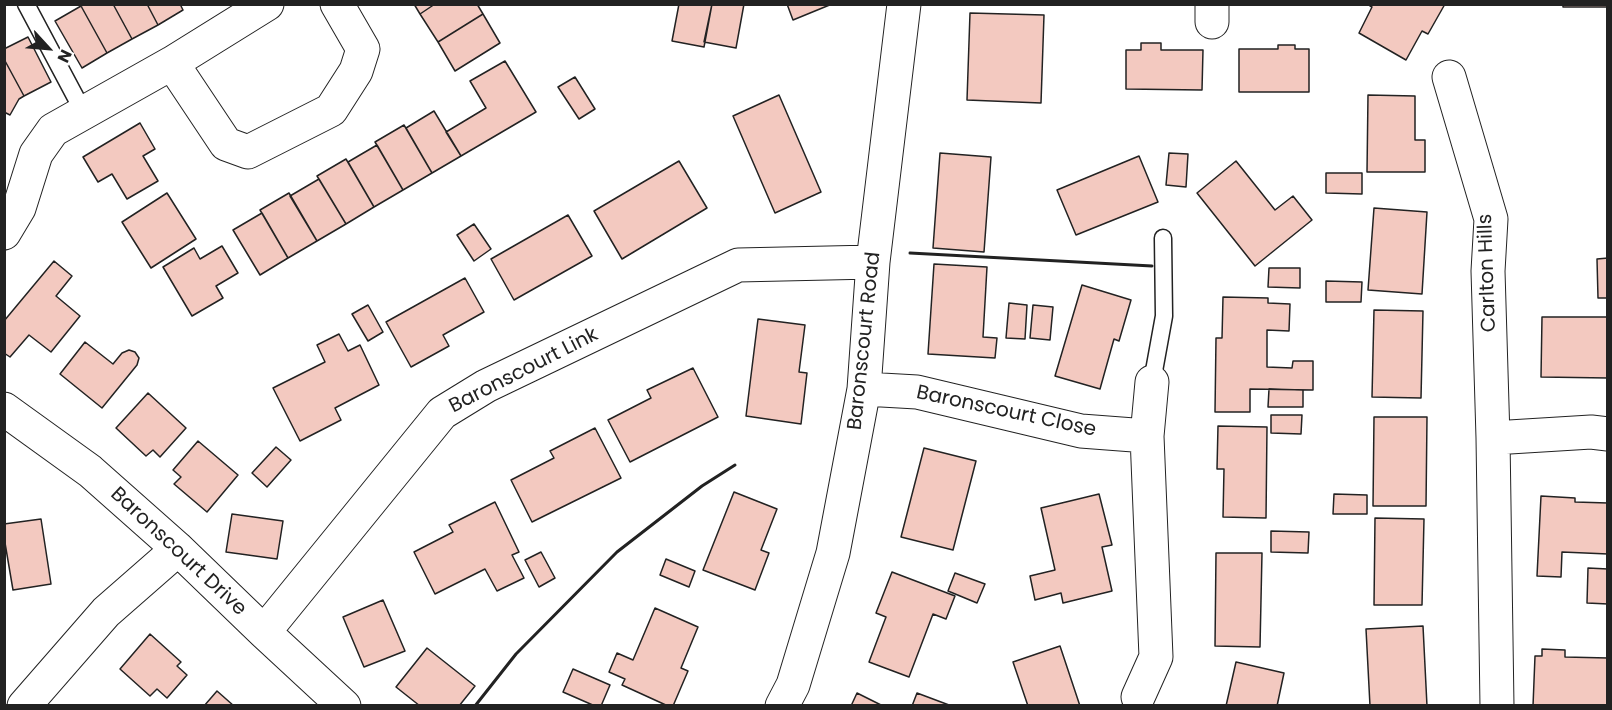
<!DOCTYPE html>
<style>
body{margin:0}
#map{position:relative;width:1612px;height:710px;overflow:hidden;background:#fff;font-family:Poppins,sans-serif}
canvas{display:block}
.frame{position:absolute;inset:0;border:6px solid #222;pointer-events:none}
.north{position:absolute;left:18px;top:18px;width:60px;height:60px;-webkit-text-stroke:4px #fff;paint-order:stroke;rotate:116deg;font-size:16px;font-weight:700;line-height:24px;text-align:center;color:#222}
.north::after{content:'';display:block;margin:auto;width:21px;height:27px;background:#222;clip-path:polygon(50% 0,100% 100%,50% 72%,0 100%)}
</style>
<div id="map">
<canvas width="1612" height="710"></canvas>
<div class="frame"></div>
<div class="north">N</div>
</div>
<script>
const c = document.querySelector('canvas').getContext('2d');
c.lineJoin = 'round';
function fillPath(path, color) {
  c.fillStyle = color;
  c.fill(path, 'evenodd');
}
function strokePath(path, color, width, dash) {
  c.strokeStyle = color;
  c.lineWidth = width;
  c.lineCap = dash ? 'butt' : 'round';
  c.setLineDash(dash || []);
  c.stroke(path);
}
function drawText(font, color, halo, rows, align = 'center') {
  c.font = font + ' Poppins,sans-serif';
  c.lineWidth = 4.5;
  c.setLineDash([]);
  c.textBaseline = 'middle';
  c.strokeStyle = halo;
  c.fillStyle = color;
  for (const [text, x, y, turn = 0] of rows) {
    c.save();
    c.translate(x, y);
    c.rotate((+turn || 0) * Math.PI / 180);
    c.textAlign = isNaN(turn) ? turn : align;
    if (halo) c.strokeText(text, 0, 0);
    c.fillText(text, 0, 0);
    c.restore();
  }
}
const building = new Path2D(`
 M85,4H113L132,39L107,53L81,6Z
 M113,4H147L158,25L132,39Z
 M147,4H180L183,10L158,25Z
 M414,4H435L420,14Z
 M435,4H477L483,14L438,42L420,14Z
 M679,4H712L704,47L672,41Z
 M712,4H744L736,48L704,42Z
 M787,4H832L793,20Z
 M1367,4H1445L1428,34L1422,31L1406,60L1359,33L1372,7Z
 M1563,4H1608V7H1563Z
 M81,6L107,53L82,68L55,21Z
 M970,13L1044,15L1041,103L967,100Z
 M483,14L500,43L455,71L438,42Z
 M28,37L51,82L24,96L4,59V49Z
 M1141,43H1161V50H1203L1202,90L1126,89V50H1141Z
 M1278,45H1295V49H1309V92H1239V49H1278Z
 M4,59L24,96L19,99L10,115L4,112Z
 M505,61L536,112L461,156L446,132L486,108L470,81Z
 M575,77L595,109L579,119L558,87Z
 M779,95L821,192L775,213L733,116Z
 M1368,95L1415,96V140H1425V172H1367Z
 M434,111L461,156L432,173L406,128Z
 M140,123L155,149L143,156L158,181L127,199L112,174L98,182L83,157Z
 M404,125L432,173L403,190L375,142Z
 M377,145L403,190L374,207L348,162Z
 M940,153L991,157L984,252L933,248Z
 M1169,153L1188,154L1186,187L1166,185Z
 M1139,156L1158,202L1076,235L1057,190Z
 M346,159L374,207L346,224L317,176Z
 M679,161L707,208L622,259L594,211Z
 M1236,161L1275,210L1293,196L1312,220L1255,266L1197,193Z
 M1326,173H1362V194L1326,193Z
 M319,179L346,224L317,241L290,196Z
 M167,193L196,239L151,268L122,222Z
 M289,193L317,241L288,258L260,210Z
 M1374,208L1427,212L1422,294L1368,290Z
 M262,213L288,258L260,275L233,230Z
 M568,215L592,256L514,300L491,259Z
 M474,224L491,249L474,261L457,235Z
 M222,246L238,273L216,286L223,298L192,316L163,267L194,248L200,259Z
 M1608,258V298H1598L1597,259Z
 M54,261L72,276L56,296L80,316L51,352L29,335L10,357L4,353V321Z
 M934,264L987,267L983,337L997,338L995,358L928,354Z
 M1269,268H1300V288L1268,287Z
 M465,278L484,312L443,335L449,346L411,367L386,322Z
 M1326,281L1362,282L1361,302H1326Z
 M1082,285L1131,300L1119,341L1114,339L1100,389L1055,376Z
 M1223,297L1268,298V303L1290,304L1289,331L1267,330V367L1292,368L1293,361H1313V390L1250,389V412H1215L1216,338H1222Z
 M1009,303L1027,305L1025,339L1006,338Z
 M368,305L383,332L368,341L352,314Z
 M1033,305L1053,307L1050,340L1030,338Z
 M1374,310L1423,311L1421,398L1372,397Z
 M1542,317H1608V378L1541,377Z
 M758,319L805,325L799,372L807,373L801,424L746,416Z
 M339,334L348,351L360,345L379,385L335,408L341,420L300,441L273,388L325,362L317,345Z
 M85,342L113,364L122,353L129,350L135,352L139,358L137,365L102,408L60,374Z
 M693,368L718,417L630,462L608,420L651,398L647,390Z
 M1269,389L1303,390V407H1268Z
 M148,393L186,428L160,457L153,450L146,456L116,428Z
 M1271,415H1302L1301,434L1271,433Z
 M1374,417H1427L1426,506H1373Z
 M1218,426L1267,427L1266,518L1223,517L1224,469H1217Z
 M595,428L621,478L532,522L511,480L554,458L550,451Z
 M198,441L238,475L207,512L174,484L181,477L173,470Z
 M276,447L291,460L267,487L252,473Z
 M924,448L976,461L953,550L901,537Z
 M734,492L777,509L761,550L769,553L755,590L703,570Z
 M1099,494L1112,545L1102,547L1112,591L1063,603L1061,593L1035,600L1030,576L1055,570L1041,508Z
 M1334,494L1367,495V514H1333Z
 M1541,496L1575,498V502L1608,503V554L1562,552L1561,577L1537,576Z
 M495,502L519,552L512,555L524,578L497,591L485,569L435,594L414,552L453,532L449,525Z
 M232,514L283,521L277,559L226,552Z
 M1375,518L1424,519L1422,605H1374Z
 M41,519L51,584L13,590L4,537V524Z
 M1271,531L1309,532L1308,553L1271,552Z
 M541,552L555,578L539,587L525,560Z
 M1216,553H1262L1260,647L1215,646Z
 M666,559L695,571L689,587L660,575Z
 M1588,568L1608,569V604L1587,603Z
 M892,572L955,596L946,619L933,614L909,677L869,662L886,617L876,613Z
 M955,573L985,584L977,603L948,591Z
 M383,600L405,651L364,667L343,617Z
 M655,608L698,627L681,668L688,671L673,706H668L622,685L625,679L609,672L617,653L633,660Z
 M1423,626L1427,706H1370L1366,629Z
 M150,634L181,662L177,666L187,675L167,698L157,689L150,696L120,669Z
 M1060,646L1080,706H1028L1013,662Z
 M427,648L475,686L459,706H420L396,687Z
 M1542,649L1565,650V657L1608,658V706H1533L1535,656H1542Z
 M1236,662L1284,673L1277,706H1226Z
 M573,669L610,685L601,706H595L563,692Z
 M217,691L234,706H204Z
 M857,693L883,706H851Z
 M917,693L949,705V706H912Z`);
fillPath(building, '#f3c9c0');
strokePath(building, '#222', 1.5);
const service = new Path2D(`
 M26,4L84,113
 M1152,382L1164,316L1163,238`);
const minor = new Path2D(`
 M1212,4V22
 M172,63L226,144L248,152L331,110L356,71L363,49L337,4
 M1449,77L1491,219L1488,271L1493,438L1497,706
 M4,233L19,208L36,154L53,130L172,63L267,4
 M864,389L917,392L1081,431L1147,436
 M4,409L90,471L178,549L264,632L344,706
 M1493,438L1591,432L1608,434
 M264,632L442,413L486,386L738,265L873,262
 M1138,697L1156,657L1147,436L1152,382
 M24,706L106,612L178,549
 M782,706L793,685L833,553L864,389L873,262L904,4`);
strokePath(service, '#222', 19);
strokePath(minor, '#222', 35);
strokePath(service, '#fff', 16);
strokePath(minor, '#fff', 33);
strokePath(new Path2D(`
 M910,253L1152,266
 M475,706L516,654L617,552L702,486L735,465`), '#222', 3);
drawText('20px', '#222', '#fff', [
 ["Carlton Hills",1488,273,-92],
 ["Baronscourt Road",865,341,-84],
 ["Baronscourt Link",524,371,-27],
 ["Baronscourt Close",1006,412,12],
 ["Baronscourt Drive",178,552,43]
]);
</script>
